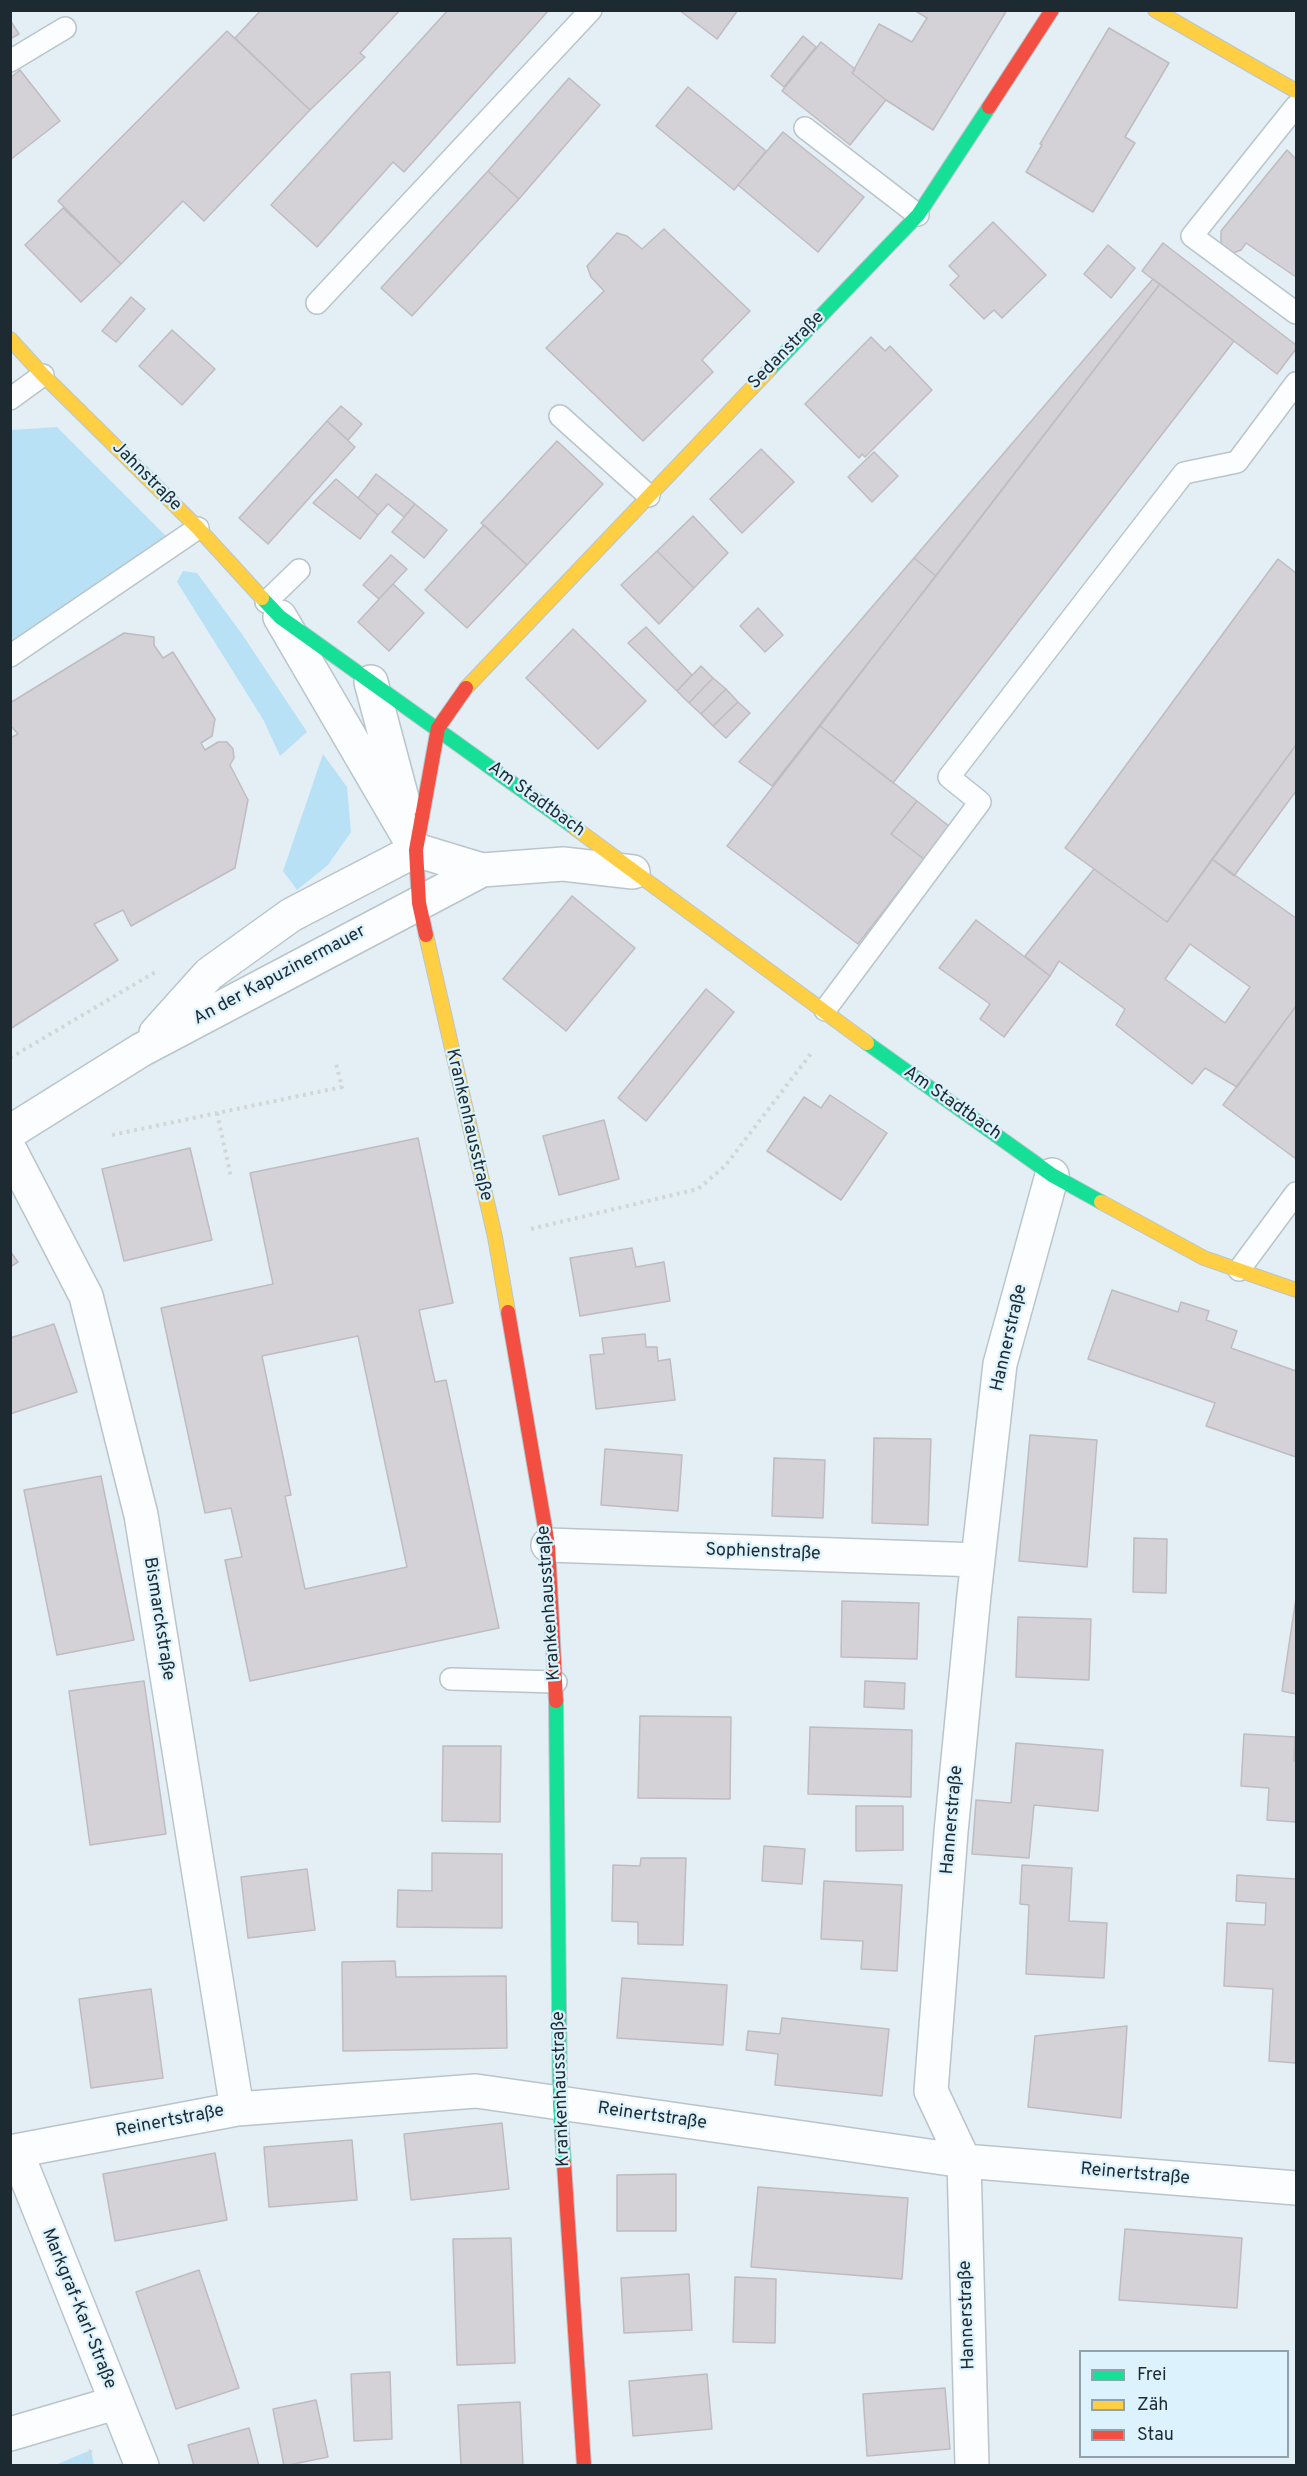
<!DOCTYPE html>
<meta charset="utf-8">
<style>
body{margin:0}
#map{position:relative;width:1307px;height:2476px;overflow:hidden;background:#e3eff5;font-family:Overpass,sans-serif}
canvas{display:block}
.frame{position:absolute;inset:0;border:12px solid #1d2a31;pointer-events:none}
.legend{position:absolute;left:1079px;top:2350px;width:210px;height:108px;box-sizing:border-box;background:#dcf2fc;border:2px solid #90a2ab;margin:0;padding:8px 10px;list-style:none;font-size:18px;color:#1d2a31}
.legend li{display:flex;align-items:center;gap:12px;height:30px}
.legend b{width:30px;border:2px solid #90a2ab}
</style>
<div id="map">
<canvas width="1307" height="2476"></canvas>
<div class="frame"></div>
<ul class="legend">
<li><b style="height:8px;background:#16e098"></b>Frei</li>
<li><b style="height:8px;background:#ffcf43"></b>Zäh</li>
<li><b style="height:8px;background:#f24e42"></b>Stau</li>
</ul>
</div>
<script>
const c = document.querySelector('canvas').getContext('2d');
c.lineJoin = 'round';
function fillPath(path, color) {
  c.fillStyle = color;
  c.fill(path, 'evenodd');
}
function strokePath(path, color, width, dash) {
  c.strokeStyle = color;
  c.lineWidth = width;
  c.lineCap = dash ? 'butt' : 'round';
  c.setLineDash(dash || []);
  c.stroke(path);
}
function drawText(font, color, halo, rows, align = 'center') {
  c.font = font + ' Overpass,sans-serif';
  c.lineWidth = 4.5;
  c.setLineDash([]);
  c.textBaseline = 'middle';
  c.strokeStyle = halo;
  c.fillStyle = color;
  for (const [text, x, y, turn = 0] of rows) {
    c.save();
    c.translate(x, y);
    c.rotate((+turn || 0) * Math.PI / 180);
    c.textAlign = isNaN(turn) ? turn : align;
    if (halo) c.strokeText(text, 0, 0);
    c.fillText(text, 0, 0);
    c.restore();
  }
}
fillPath(new Path2D(`
 M57,427L169,539L11,646V430Z
 M183,571L197,573L242,634L307,732L280,756L264,721L177,582Z
 M323,754L347,787L351,832L328,865L297,890L283,871Z
 M91,2450L94,2465H55Z`), '#b9e1f5');
const building = new Path2D(`
 M261,10H400L360,53L365,57L310,110L235,38Z
 M448,10H549L404,172L393,162L317,247L271,205Z
 M679,10H738L717,39Z
 M914,10H1007L933,130L886,100L852,73L879,24L912,42L927,18Z
 M10,20L19,34L10,39Z
 M1109,28L1169,63L1125,137L1135,143L1093,212L1026,172L1042,145L1040,144Z
 M227,31L310,110L204,221L183,201L121,264L58,201Z
 M803,36L816,47L784,87L771,76Z
 M821,42L855,69L852,73L886,100L850,145L782,91Z
 M20,70L60,121L10,160V78Z
 M569,78L600,105L519,199L488,171Z
 M688,87L766,151L734,190L656,126Z
 M783,132L864,197L818,252L738,185Z
 M1287,150L1296,159V277L1246,243L1241,250L1233,253L1221,245V231Z
 M488,171L519,199L412,316L381,288Z
 M63,208L121,264L81,302L25,245Z
 M993,222L1046,275L1002,318L994,310L984,319L950,285L959,276L949,266Z
 M664,229L750,311L702,360L713,372L643,441L546,348L604,291L591,277L587,266L617,233L627,236L642,249Z
 M1163,243L1296,345V349L1277,374L1142,271Z
 M1108,245L1135,268L1111,298L1084,274Z
 M1153,279L1160,284L936,576L914,558Z
 M1160,284L1234,341L893,783L820,726Z
 M131,297L145,309L116,342L102,331Z
 M172,330L215,369L182,405L139,366Z
 M871,337L885,351L890,346L932,390L865,457L862,454L859,458L805,404Z
 M341,406L362,424L348,440L327,421Z
 M327,421L355,447L268,544L239,518Z
 M557,441L603,484L527,565L481,523Z
 M761,449L794,482L742,533L710,499Z
 M874,452L898,476L872,502L848,477Z
 M376,474L415,504L404,517L388,504L378,515L358,498Z
 M336,479L378,515L360,539L313,503Z
 M415,504L447,530L424,558L392,532Z
 M693,516L728,553L694,588L657,551Z
 M484,525L527,565L467,628L425,590Z
 M657,551L694,588L659,624L621,585Z
 M391,555L407,569L379,599L363,585Z
 M914,558L936,576L772,786L739,762Z
 M1278,559L1296,573V745L1167,922L1065,848Z
 M393,584L424,613L389,651L358,622Z
 M758,608L783,635L765,652L740,626Z
 M646,627L692,675L677,691L628,643Z
 M573,629L646,701L598,749L526,678Z
 M124,633L154,637V645L163,658L173,652L215,719L212,736L201,743L205,750L218,742H227L233,749L234,758L230,765L248,800L235,868L131,926L123,910L94,924L118,960L10,1029V738L18,734L10,725V703Z
 M701,666L713,678L689,703L677,691Z
 M713,678L726,689L701,714L689,703Z
 M726,689L738,702L713,726L701,714Z
 M738,702L750,713L726,738L713,726Z
 M820,726L917,801L891,834L924,859L858,944L727,846Z
 M1296,745V791L1234,876L1212,859Z
 M917,801L949,826L924,859L891,834Z
 M1212,859L1296,918V1006L1237,1087L1205,1068L1192,1084L1116,1025L1125,1009L1059,961L1050,976L1025,956L1094,869L1167,922ZM1190,944L1250,987L1225,1023L1165,979Z
 M572,896L635,948L566,1031L503,979Z
 M976,920L1050,976L1004,1037L980,1019L990,1004L939,968Z
 M706,989L734,1012L646,1121L618,1098Z
 M1296,1006V1159L1223,1105Z
 M830,1095L887,1133L841,1200L767,1151L804,1097L821,1108Z
 M604,1120L619,1179L559,1195L543,1136Z
 M418,1138L453,1303L419,1310L435,1382L446,1380L499,1628L250,1681L225,1560L242,1557L231,1508L205,1513L161,1308L273,1284L250,1173ZM358,1336L407,1567L305,1589L285,1496L291,1495L262,1356Z
 M190,1148L212,1240L124,1261L102,1169Z
 M632,1248L636,1267L664,1262L670,1301L580,1316L570,1258Z
 M10,1251L18,1262L10,1267Z
 M1112,1290L1178,1312L1181,1302L1209,1311L1206,1320L1237,1331L1231,1348L1296,1371V1457L1206,1426L1215,1403L1088,1359Z
 M54,1324L77,1392L10,1414V1338Z
 M645,1334L646,1347H657L658,1361L670,1359L675,1400L596,1409L590,1355L604,1354L602,1338Z
 M1030,1435L1097,1440L1087,1567L1019,1561Z
 M874,1438L931,1439L928,1525L872,1523Z
 M605,1449L682,1455L678,1511L601,1505Z
 M774,1458L825,1460L823,1518L772,1516Z
 M101,1476L134,1640L57,1655L24,1490Z
 M1134,1538L1167,1539L1166,1593L1133,1592Z
 M1296,1598V1694L1282,1691Z
 M842,1601L919,1603L917,1659L841,1657Z
 M1018,1617L1091,1619L1089,1680L1016,1677Z
 M144,1681L166,1834L90,1845L69,1691Z
 M865,1681L905,1683L904,1709L864,1707Z
 M640,1716L731,1717L730,1799L638,1798Z
 M810,1727L912,1730L911,1797L808,1794Z
 M1244,1734L1295,1737L1294,1761H1296V1822L1267,1820L1269,1788L1241,1786Z
 M1016,1743L1103,1750L1098,1811L1034,1805L1029,1858L972,1854L976,1800L1011,1803Z
 M443,1746H501L500,1822L442,1821Z
 M856,1806H903V1850L856,1851Z
 M764,1846L805,1849L802,1884L762,1881Z
 M432,1853L502,1854V1928L397,1927L398,1890L432,1891Z
 M641,1858H686L683,1945L638,1944V1922L612,1921L613,1865L640,1866Z
 M1022,1865L1072,1868L1069,1921L1107,1923L1104,1978L1026,1974L1029,1905L1020,1904Z
 M307,1869L315,1930L248,1938L241,1877Z
 M1237,1875L1296,1879V2063L1269,2061L1273,1989L1224,1986L1227,1923L1265,1925L1266,1903L1236,1901Z
 M824,1881L902,1885L897,1971L861,1969L863,1941L821,1939Z
 M395,1961L396,1977L506,1976L507,2048L343,2051L342,1962Z
 M622,1978L727,1985L723,2045L617,2038Z
 M151,1989L163,2078L91,2088L79,1999Z
 M782,2018L889,2029L882,2096L775,2085L778,2054L746,2050L748,2031L780,2034Z
 M1127,2026L1121,2118L1028,2107L1035,2036Z
 M502,2123L509,2189L411,2200L404,2134Z
 M352,2140L357,2200L269,2207L264,2147Z
 M215,2153L227,2220L115,2241L103,2174Z
 M676,2174V2231H617V2175Z
 M758,2187L908,2198L902,2279L751,2267Z
 M1125,2229L1242,2238L1237,2308L1119,2300Z
 M511,2238L515,2363L457,2365L453,2239Z
 M199,2270L239,2388L176,2409L136,2292Z
 M689,2274L692,2330L624,2333L621,2278Z
 M735,2277L776,2279L775,2343L733,2342Z
 M390,2372L392,2439L354,2441L351,2374Z
 M707,2374L712,2429L633,2436L629,2381Z
 M945,2388L950,2449L867,2456L863,2394Z
 M316,2400L328,2457L284,2466L273,2409Z
 M520,2402L523,2466H461L458,2405Z
 M249,2428L259,2466H194L188,2445Z`);
fillPath(building, '#d4d2d7');
strokePath(building, '#bebcc1', 1.5);
const lane = new Path2D(`
 M10,61L65,28
 M1296,106L1192,236L1296,313
 M805,128L918,215
 M317,303L591,10
 M10,399L43,375
 M560,416L649,496
 M266,602L299,570
 M10,656L198,528
 M825,1010L980,802L949,777L1184,473L1237,462L1296,383
 M1239,1270L1296,1193
 M451,1679L556,1682`);
const street = new Path2D(`
 M280,617L416,850
 M371,682L403,802
 M416,850L482,870L563,864L633,872
 M156,1033L209,974L291,915L416,850
 M10,1132L141,1050L482,870
 M10,1150L86,1296L141,1515L237,2109
 M548,1545L978,1560
 M16,2151L142,2466
 M10,2152L237,2109L476,2091L964,2161L1296,2188
 M10,2434L115,2403
 M972,2466L964,2161L931,2091L951,1832L974,1595L1000,1364L1052,1175`);
const fast = new Path2D(`
 M770,369L918,215L989,107
 M262,598L280,617L575,828
 M867,1043L1052,1175L1101,1202
 M556,1701L560,2104L564,2164`);
const slow = new Path2D(`
 M1155,10L1296,91
 M10,339L43,375L198,528L262,598
 M466,688L770,369
 M575,828L867,1043
 M426,935L495,1237L508,1312
 M1101,1202L1204,1258L1296,1290`);
const jam = new Path2D(`
 M989,107L1052,10
 M426,935L419,903L416,850L438,728L466,688
 M508,1312L548,1545L556,1701
 M564,2164L584,2466`);
strokePath(lane, '#b9c5cb', 24);
strokePath(street, '#b9c5cb', 36);
strokePath(fast, '#b9c5cb', 16);
strokePath(slow, '#b9c5cb', 16);
strokePath(jam, '#b9c5cb', 16);
strokePath(new Path2D(`
 M10,1058L157,971
 M217,1113L231,1177
 M112,1135L342,1087L336,1064
 M531,1229L698,1189L725,1166L813,1051
 M83,2466L91,2450`), '#d1d6d7', 4, [3, 4.5]);
strokePath(lane, '#fbfdfe', 21);
strokePath(street, '#fbfdfe', 33);
strokePath(fast, '#16e098', 14);
strokePath(slow, '#ffcf43', 14);
strokePath(jam, '#f24e42', 14);
drawText('18px', '#1d2a31', '#dcf2fc', [
 ["Sedanstraße",787,351,-46],
 ["Jahnstraße",146,477,45],
 ["Am Stadtbach",536,800,36],
 ["An der Kapuzinermauer",280,976,-28],
 ["Am Stadtbach",952,1104,35],
 ["Krankenhausstraße",468,1125,77],
 ["Hannerstraße",1010,1338,-77],
 ["Sophienstraße",763,1553,2],
 ["Krankenhausstraße",550,1603,-94],
 ["Bismarckstraße",158,1619,81],
 ["Hannerstraße",953,1820,-85],
 ["Krankenhausstraße",562,2089,-92],
 ["Reinertstraße",652,2117,8],
 ["Reinertstraße",170,2122,-11],
 ["Reinertstraße",1135,2175,5],
 ["Markgraf-Karl-Straße",78,2309,68],
 ["Hannerstraße",968,2315,-92]
]);
</script>
